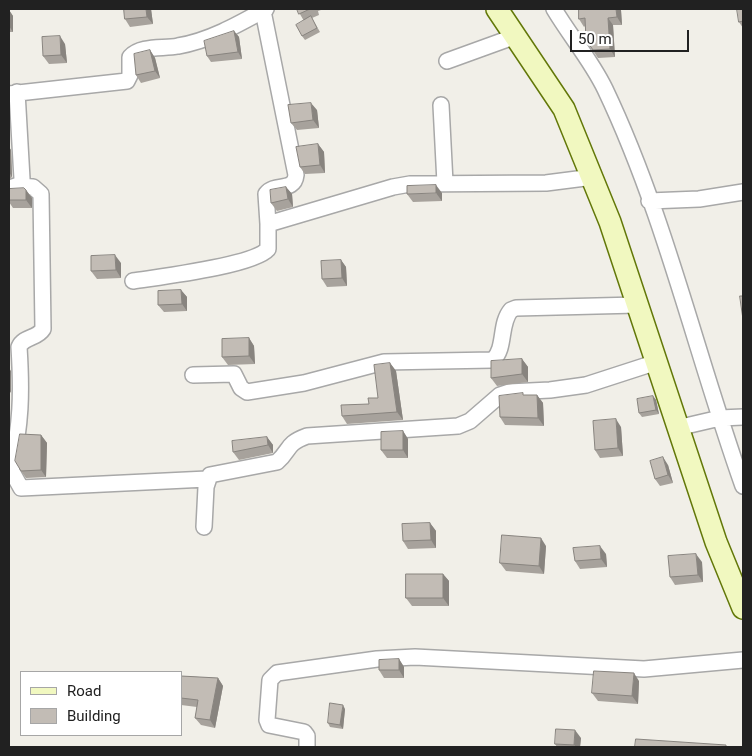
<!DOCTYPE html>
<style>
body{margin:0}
#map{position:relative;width:752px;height:756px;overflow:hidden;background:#f1efe8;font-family:Roboto,sans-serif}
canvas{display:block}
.frame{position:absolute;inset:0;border:10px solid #212121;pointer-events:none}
.legend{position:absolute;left:20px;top:671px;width:162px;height:65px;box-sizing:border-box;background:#fff;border:1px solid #a6a6a6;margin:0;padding:6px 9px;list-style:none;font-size:15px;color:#212121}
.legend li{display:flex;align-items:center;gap:10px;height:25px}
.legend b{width:25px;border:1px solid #a6a6a6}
.scale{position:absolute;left:570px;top:30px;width:119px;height:22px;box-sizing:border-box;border:2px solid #212121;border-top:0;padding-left:6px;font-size:15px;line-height:18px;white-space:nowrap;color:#212121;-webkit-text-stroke:4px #fff;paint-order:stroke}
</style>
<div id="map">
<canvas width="752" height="756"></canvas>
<div class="frame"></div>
<ul class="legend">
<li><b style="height:6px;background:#f1f8c0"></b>Road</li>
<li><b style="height:14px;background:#c2bcb5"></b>Building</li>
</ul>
<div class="scale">50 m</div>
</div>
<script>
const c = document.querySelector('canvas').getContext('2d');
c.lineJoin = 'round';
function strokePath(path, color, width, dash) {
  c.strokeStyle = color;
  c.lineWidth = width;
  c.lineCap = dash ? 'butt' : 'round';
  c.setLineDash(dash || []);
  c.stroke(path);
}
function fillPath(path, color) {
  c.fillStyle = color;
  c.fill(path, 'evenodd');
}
const minor = new Path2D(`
 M554,9C570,36 591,60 605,89C665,215 696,354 743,486
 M263,11L296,175C294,193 275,182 266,194L268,224
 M447,61L516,36
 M9,94L127,81L130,75V57C141,45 163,49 178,46C209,41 239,24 266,9
 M441,105L445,183
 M10,188L21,184L22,179L17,92
 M649,201L699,199L743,192
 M133,281C158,277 253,266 268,249V224L393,187L410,184L546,183L593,177
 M193,375L234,374L241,388L247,392L304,383L384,362L493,360C506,348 499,324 511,310L516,308L637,305
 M677,428L720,418L743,417
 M9,470H11C21,424 22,394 19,347C24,336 37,339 43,329L41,194L33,187L18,186
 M11,470L21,488L207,479
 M204,527L206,487L210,475L277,462C291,450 285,444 307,436L458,426L470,421L500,395L509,392L550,390L586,385L657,362
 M307,747V736L304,732L269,725L267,720L270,680L277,673L377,659L415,657L644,669L743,660`);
const secondary = new Path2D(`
 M497,9L564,109L610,222L716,542L743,608`);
strokePath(minor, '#a8a8a8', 18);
strokePath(secondary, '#637809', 24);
strokePath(minor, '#fff', 15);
strokePath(secondary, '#f1f8c0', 21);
fillPath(new Path2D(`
 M124,9H151L153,24L130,27L125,19Z
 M297,9H324L318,11L319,15L312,18L320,32L305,40L302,36L304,21Z
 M579,9H621V10L622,25H613L615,57L598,58L586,40L585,26L584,27L579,19Z
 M743,9V28L739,22Z
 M9,10L13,16V32H9Z
 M234,31L239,37L242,59L211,62L207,56Z
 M65,44L67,63L49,64L43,56Z
 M150,50L155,58L160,78L141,83L136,75Z
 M317,110L319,128L297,130L291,123Z
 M318,144L324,152L325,173L305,174L300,167Z
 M9,147L11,150L12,177L9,180Z
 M286,187L292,194L293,207L277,211L271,203Z
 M9,189L26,190L32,198V208H13L9,202Z
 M442,193V201L413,202L407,194Z
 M341,260L346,267L347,286L327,287L322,279Z
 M121,263V278L97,279L91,271Z
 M181,290L187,297V311L164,312L158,305Z
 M249,338L254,346L255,364L228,365L222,357Z
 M522,359L528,367V382L497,386L491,378Z
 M390,363L396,371L403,420L347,424L342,416L369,404L378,398Z
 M525,395H537L543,403L544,426L505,425L500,417Z
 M653,396L656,400L659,414L642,417L639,413Z
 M621,427L623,456L600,458L595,450Z
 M403,431L408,439V458H387L381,450Z
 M41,435L47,443L46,477L26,478L21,471Z
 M267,437L273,445V453L239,460L233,452Z
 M668,465L673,483L660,486L655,479Z
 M430,523L436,531V548L408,549L403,541Z
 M546,546L544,574L506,571L500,563Z
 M606,554L607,567L580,569L575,561Z
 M702,562L703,582L675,585L670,577Z
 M443,574L449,581V606H412L406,598Z
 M399,659L404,667V678H384L379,670Z
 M181,676L218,678L223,686L215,728L201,725L195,718L197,707L181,705Z
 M639,681L638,704L598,701L592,693Z
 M345,709L343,729L330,727L328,723Z
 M581,738L580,747H557L555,744Z`), '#a7a29c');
fillPath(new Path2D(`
 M146,9H151L153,24L147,17Z
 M616,9H621V10L622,25L617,17Z
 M9,10L13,16V32L9,26Z
 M608,18L613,25L615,57L610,49Z
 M234,31L239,37L242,59L238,52Z
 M60,36L65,44L67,63L61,55Z
 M150,50L155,58L160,78L155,71Z
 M311,103L317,110L319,128L313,120Z
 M318,144L324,152L325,173L320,165Z
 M9,147L11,150L12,177L9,172Z
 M436,185L442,193V201L436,193Z
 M286,187L292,194L293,207L288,199Z
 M26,190L32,198V208L26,200Z
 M115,255L121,263V278L116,270Z
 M341,260L346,267L347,286L342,278Z
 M181,290L187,297V311L182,304Z
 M249,338L254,346L255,364L249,356Z
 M522,359L528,367V382L522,374Z
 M390,363L396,371L403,420L397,412Z
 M9,368L11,371V393L9,390Z
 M537,395L543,403L544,426L538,418Z
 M653,396L656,400L659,414L656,410Z
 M616,419L621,427L623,456L618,448Z
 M403,431L408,439V458L403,450Z
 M41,435L47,443L46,477L41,470Z
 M267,437L273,445V453L268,445Z
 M663,457L668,465L673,483L668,475Z
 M430,523L436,531V548L431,540Z
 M541,538L546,546L544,574L539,566Z
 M600,546L606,554L607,567L601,559Z
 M696,554L702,562L703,582L698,575Z
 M443,574L449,581V606L443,598Z
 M399,659L404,667V678L399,670Z
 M634,673L639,681L638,704L632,696Z
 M218,678L223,686L215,728L210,720Z
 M343,705L345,709L343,729L340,725Z
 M575,730L581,738L580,747H576L574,745Z`), '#88847f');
const building = new Path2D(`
 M124,9H146L147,17L125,19Z
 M297,9H310L299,14Z
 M579,9H616L617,17L608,18L610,49L593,50L586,40L585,18L579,19Z
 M737,9H743V21L739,22Z
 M311,16L317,28L302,36L296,25Z
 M234,31L238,52L207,56L204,41Z
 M60,36L61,55L43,56L42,37Z
 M150,50L155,71L136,75L134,54Z
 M311,103L313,120L291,123L288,105Z
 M318,144L320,165L300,167L296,147Z
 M436,185V193L407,194V186Z
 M286,187L288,199L271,203L270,190Z
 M24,188L26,190V200H9V189Z
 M115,255L116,270L91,271V256Z
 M341,260L342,278L322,279L321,261Z
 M181,290L182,304L158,305V291Z
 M740,296H743V319Z
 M249,338V356L222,357V339Z
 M522,359V374L491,378V361Z
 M390,363L397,412L342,416L341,405L369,404L368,398H378L374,365Z
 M523,393V395H537L538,418L500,417L499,396Z
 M653,396L656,410L639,413L637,399Z
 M616,419L618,448L595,450L593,421Z
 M403,431V450H381V432Z
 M20,434L41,435V470L21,471L15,461Z
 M267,437L268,445L233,452L232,441Z
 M663,457L668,475L655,479L650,461Z
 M430,523L431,540L403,541L402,524Z
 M502,535L541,538L539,566L500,563Z
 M600,546L601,559L575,561L573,548Z
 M696,554L698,575L670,577L668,556Z
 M406,574H443V598H406Z
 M399,659V670H379V660Z
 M594,671L634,673L632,696L592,693Z
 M181,676L218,678L210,720L195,718L198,700L181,698Z
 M330,703L343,705L340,725L328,723Z
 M556,729L575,730L574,745L555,744Z
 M636,739L726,745V747H635Z`);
fillPath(building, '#c2bcb5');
strokePath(building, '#88847f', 1);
</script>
